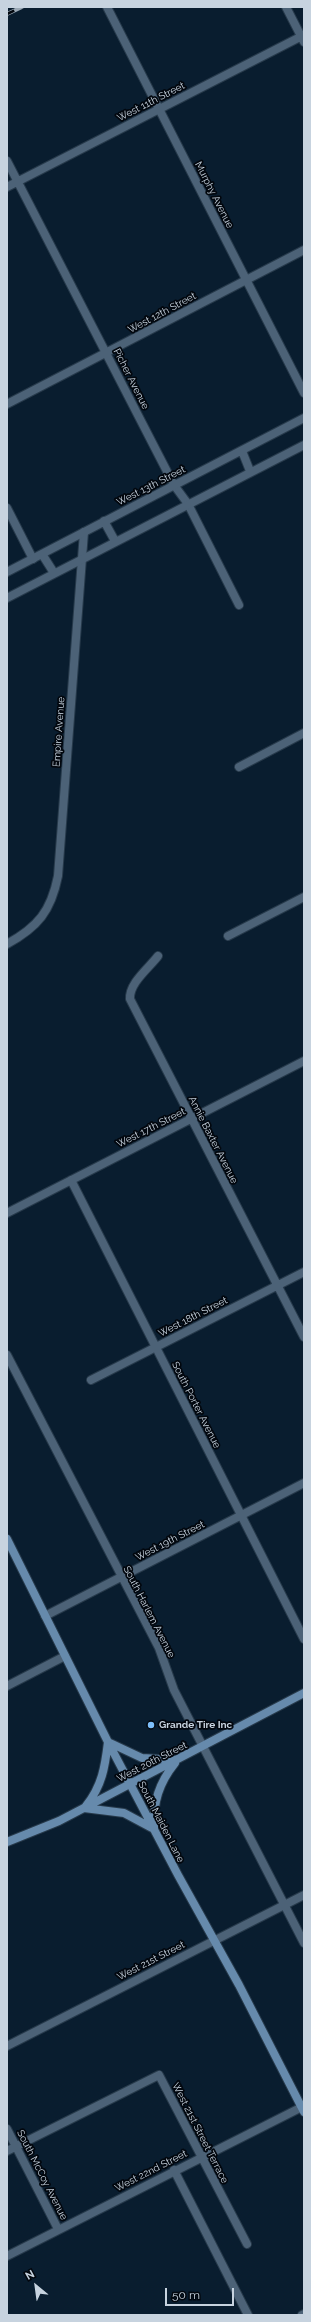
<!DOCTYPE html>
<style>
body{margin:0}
#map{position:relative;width:311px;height:2322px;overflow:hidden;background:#091d2f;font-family:Raleway,sans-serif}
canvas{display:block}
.frame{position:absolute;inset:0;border:8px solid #c7d3df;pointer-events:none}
.north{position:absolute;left:16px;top:2266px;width:40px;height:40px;-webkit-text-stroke:3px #02070e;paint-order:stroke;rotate:331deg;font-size:11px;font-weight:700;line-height:16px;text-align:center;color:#c7d3df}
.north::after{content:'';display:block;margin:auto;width:14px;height:18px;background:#c7d3df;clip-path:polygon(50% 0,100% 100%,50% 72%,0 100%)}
.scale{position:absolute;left:165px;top:2288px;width:69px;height:18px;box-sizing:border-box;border:2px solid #c7d3df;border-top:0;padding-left:5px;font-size:12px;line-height:14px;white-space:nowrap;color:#c7d3df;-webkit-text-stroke:3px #02070e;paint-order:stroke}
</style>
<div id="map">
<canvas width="311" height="2322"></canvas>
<div class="frame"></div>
<div class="north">N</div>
<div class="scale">50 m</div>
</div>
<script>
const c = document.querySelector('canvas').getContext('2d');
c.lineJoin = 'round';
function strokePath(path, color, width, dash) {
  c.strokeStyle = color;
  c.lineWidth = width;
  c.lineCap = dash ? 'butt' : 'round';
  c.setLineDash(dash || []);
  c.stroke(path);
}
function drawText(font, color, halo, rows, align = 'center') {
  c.font = font + ' Raleway,sans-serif';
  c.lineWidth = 3.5;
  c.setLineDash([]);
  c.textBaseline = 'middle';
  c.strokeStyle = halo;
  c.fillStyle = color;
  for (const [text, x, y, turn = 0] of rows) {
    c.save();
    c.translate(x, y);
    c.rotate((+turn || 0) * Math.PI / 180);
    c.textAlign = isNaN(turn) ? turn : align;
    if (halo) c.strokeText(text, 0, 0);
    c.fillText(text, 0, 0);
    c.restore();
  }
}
const minor = new Path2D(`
 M107,7L304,393
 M286,7L304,42
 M7,161L174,485L188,504L239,605
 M7,187L304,35
 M7,404L304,250
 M7,508L33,559
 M239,767L304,733
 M228,936L304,897
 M7,944C38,927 51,911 58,876L84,532
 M158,956C149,968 129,983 130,999L304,1337
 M71,1180L304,1639
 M7,1213L304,1061
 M7,1355L159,1648L174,1690L304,1943
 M91,1380L304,1272
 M45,1616L304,1483
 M7,1686L65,1656
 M7,2046L304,1895
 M7,2129L58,2229
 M7,2151L159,2075L247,2244
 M174,2170L248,2315
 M7,2256L304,2106
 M302,2315L304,2314`);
const tertiary = new Path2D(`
 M242,451L250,471
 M104,521L115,541
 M42,554L54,573
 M7,572L304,418
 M7,598L304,445`);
const secondary = new Path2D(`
 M7,1539L108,1742L178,1875L239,1985L304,2112
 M86,1806C102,1786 105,1767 108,1742L142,1758L176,1760
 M84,1808L124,1813L152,1828
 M154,1828C153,1802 159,1783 175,1763
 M7,1842L59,1821L304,1693`);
strokePath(minor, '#273a4b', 10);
strokePath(tertiary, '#273a4b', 10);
strokePath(secondary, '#273a4b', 10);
strokePath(minor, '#4c6277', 8);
strokePath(tertiary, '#4c6277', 8);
strokePath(secondary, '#668aac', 8);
const rail = new Path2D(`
 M7,14L22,7`);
strokePath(rail, '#9aa8b5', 4);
strokePath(rail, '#02070e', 2.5, [8]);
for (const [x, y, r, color] of [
 [151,1725,4,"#7dbef9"]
]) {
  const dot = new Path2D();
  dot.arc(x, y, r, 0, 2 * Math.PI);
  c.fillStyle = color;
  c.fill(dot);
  strokePath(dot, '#02070e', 1.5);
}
drawText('10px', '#c7d3df', '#02070e', [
 ["West 11th Street",151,102,-27],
 ["Murphy Avenue",214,195,63],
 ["West 12th Street",162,313,-28],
 ["Picher Avenue",131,379,63],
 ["West 13th Street",151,486,-27],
 ["Empire Avenue",59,732,-86],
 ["West 17th Street",151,1128,-27],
 ["Annie Baxter Avenue",213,1140,63],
 ["West 18th Street",193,1317,-27],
 ["South Porter Avenue",196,1405,63],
 ["West 19th Street",170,1541,-27],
 ["South Harlem Avenue",149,1612,63],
 ["West 20th Street",152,1762,-27],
 ["South Maiden Lane",161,1822,63],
 ["West 21st Street",151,1961,-27],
 ["West 21st Street Terrace",200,2133,63],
 ["West 22nd Street",151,2171,-27],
 ["South McCoy Avenue",42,2175,63]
]);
drawText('bold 10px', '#c7d3df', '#02070e', [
 ["Grande Tire Inc",159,1725]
], 'left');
</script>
